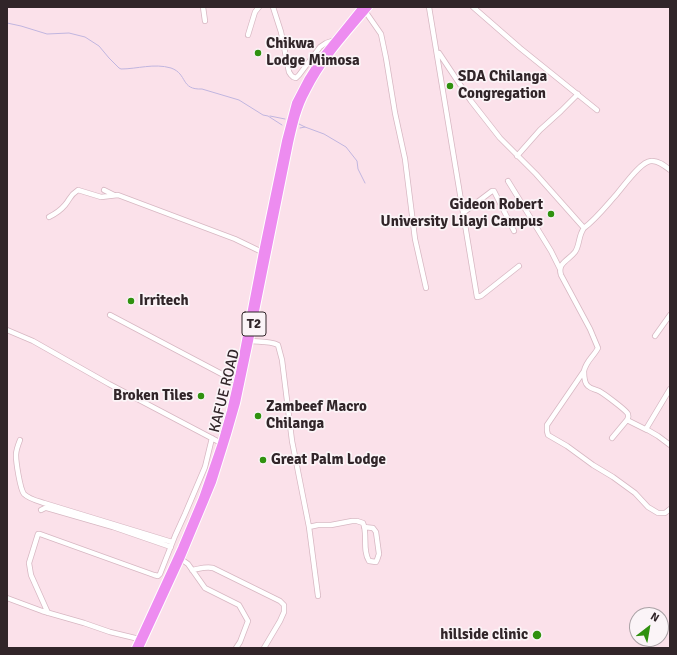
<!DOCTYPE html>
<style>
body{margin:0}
#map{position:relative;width:677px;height:655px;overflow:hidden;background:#fbe1ea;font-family:Signika,sans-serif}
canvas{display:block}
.frame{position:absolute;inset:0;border:8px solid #312529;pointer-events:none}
.north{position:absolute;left:629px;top:607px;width:40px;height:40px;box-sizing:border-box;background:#fbf4f7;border:1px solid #aaa1a5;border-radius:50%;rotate:31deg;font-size:11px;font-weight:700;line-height:16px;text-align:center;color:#312529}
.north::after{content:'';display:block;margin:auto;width:14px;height:18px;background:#30910f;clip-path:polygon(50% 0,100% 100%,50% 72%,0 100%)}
</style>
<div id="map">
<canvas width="677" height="655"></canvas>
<div class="frame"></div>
<div class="north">N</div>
</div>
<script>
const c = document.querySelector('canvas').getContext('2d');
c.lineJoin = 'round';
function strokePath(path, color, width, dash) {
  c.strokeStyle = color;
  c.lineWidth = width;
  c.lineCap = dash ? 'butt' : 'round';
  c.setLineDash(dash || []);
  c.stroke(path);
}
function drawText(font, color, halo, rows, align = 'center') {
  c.font = font + ' Signika,sans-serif';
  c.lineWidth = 3.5;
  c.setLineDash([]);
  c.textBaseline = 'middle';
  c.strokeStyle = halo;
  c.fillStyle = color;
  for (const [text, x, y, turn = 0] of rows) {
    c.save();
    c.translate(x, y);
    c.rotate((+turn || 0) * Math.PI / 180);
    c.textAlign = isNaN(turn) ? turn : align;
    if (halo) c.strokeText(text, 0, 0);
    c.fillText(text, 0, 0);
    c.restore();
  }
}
strokePath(new Path2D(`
 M7,23L21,26L47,34L69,33L85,37L99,46L109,58L119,68L121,69C137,69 154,63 171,68C188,74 180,90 202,89L239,100L263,115L268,116L282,125
 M270,116L285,119
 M299,124L305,127
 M300,128L305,127L324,134L346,147L357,161L358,169L365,183`), '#c0b5df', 1);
const minor = new Path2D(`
 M203,7L205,21
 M273,7L281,32L289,72L291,75L293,77L296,78L299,75L320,47L326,43L335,40
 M429,7L477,297L481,296L519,266
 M473,7L520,48L597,110
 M365,11L381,34L386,58L395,113L405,159L415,239L426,288
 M248,35L255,12L259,7
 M439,53L471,101L500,138L536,174L584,228
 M517,156L540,130L561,111L578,94
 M508,181L551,251L560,269
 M104,190L114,195
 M463,213L492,191H494L514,231
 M49,217C55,214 60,211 65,205C71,198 69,196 78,190L101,197L118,195L235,239L262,252
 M110,315L237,382
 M7,330L33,341L109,384L221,443
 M655,336L670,315
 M250,341C259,342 270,341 278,345L282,360L292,441L309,527L318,596
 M584,371L547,425V431L548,435L567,446L593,465L613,477L635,493L648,507L658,513H665L670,509
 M670,389L646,429L658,436L670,445
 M627,420L647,430
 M612,438L627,420C628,418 629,417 628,414C626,410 603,393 599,391C595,389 591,389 588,386C584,383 584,375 584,371C586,361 594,356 598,348L590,329L561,275C557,263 569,260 575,252C580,245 578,236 584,228C596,219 606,206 616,195C623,187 641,161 651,161C658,160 665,166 670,170
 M20,440C18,445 16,450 16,455C16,462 20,489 24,494C29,499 38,501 44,503L172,542
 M41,510L45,508H47L113,527L171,547
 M309,527L318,525H331L352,521H357L363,523C368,534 362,550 369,561L376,562L377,560L379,554L376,532L373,528L364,527
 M181,559L188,564L205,588L239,605L248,621L240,642L236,648
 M192,570C199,569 206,566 213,568L280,601L284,605V612L280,621L264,648
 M7,598L42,611L84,623L110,632L139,639
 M48,613L31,575L29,563L38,534H40L154,575L158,576L160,574L175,536L185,514L205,467L212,438`);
const highway = new Path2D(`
 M135,648L181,548L202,498L221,443L230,411L239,372L262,252L285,141L295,103L308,78L320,59L362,7
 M140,648L181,559L206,499L213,482L228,434L237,403L250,341L290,143C294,125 298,107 307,91C322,60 347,33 369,7`);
strokePath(minor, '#d7b7c2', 6);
strokePath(highway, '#fff', 8);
strokePath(minor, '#fff', 4.5);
strokePath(highway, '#ed8cf0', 6);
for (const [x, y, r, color] of [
 [258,53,4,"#30910f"],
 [450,86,4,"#30910f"],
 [551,214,4,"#30910f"],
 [131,301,4,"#30910f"],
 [201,396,4,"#30910f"],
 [258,416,4,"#30910f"],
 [263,460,4,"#30910f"],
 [537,635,5,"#30910f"]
]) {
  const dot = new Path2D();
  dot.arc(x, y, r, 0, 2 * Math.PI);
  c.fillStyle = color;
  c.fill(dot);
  strokePath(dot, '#fbf4f7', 1.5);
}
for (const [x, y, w] of [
 [254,324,24]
]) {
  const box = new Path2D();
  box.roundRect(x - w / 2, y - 12, w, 24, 3);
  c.fillStyle = '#fbf4f7';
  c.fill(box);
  strokePath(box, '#312529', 1);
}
drawText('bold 14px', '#312529', null, [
 ["T2",254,324]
]);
drawText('bold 15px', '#312529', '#fbf4f7', [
 ["Chikwa",266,44],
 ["Lodge Mimosa",266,61],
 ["SDA Chilanga",458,77],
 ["Congregation",458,94],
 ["Gideon Robert",543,205,"right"],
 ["University Lilayi Campus",543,222,"right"],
 ["Irritech",139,301],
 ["Broken Tiles",193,396,"right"],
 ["Zambeef Macro",266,407],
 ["Chilanga",266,424],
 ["Great Palm Lodge",271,460],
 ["hillside clinic",528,635,"right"]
], 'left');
drawText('15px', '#312529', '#fbf4f7', [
 ["KAFUE ROAD",225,391,-76]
]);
</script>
